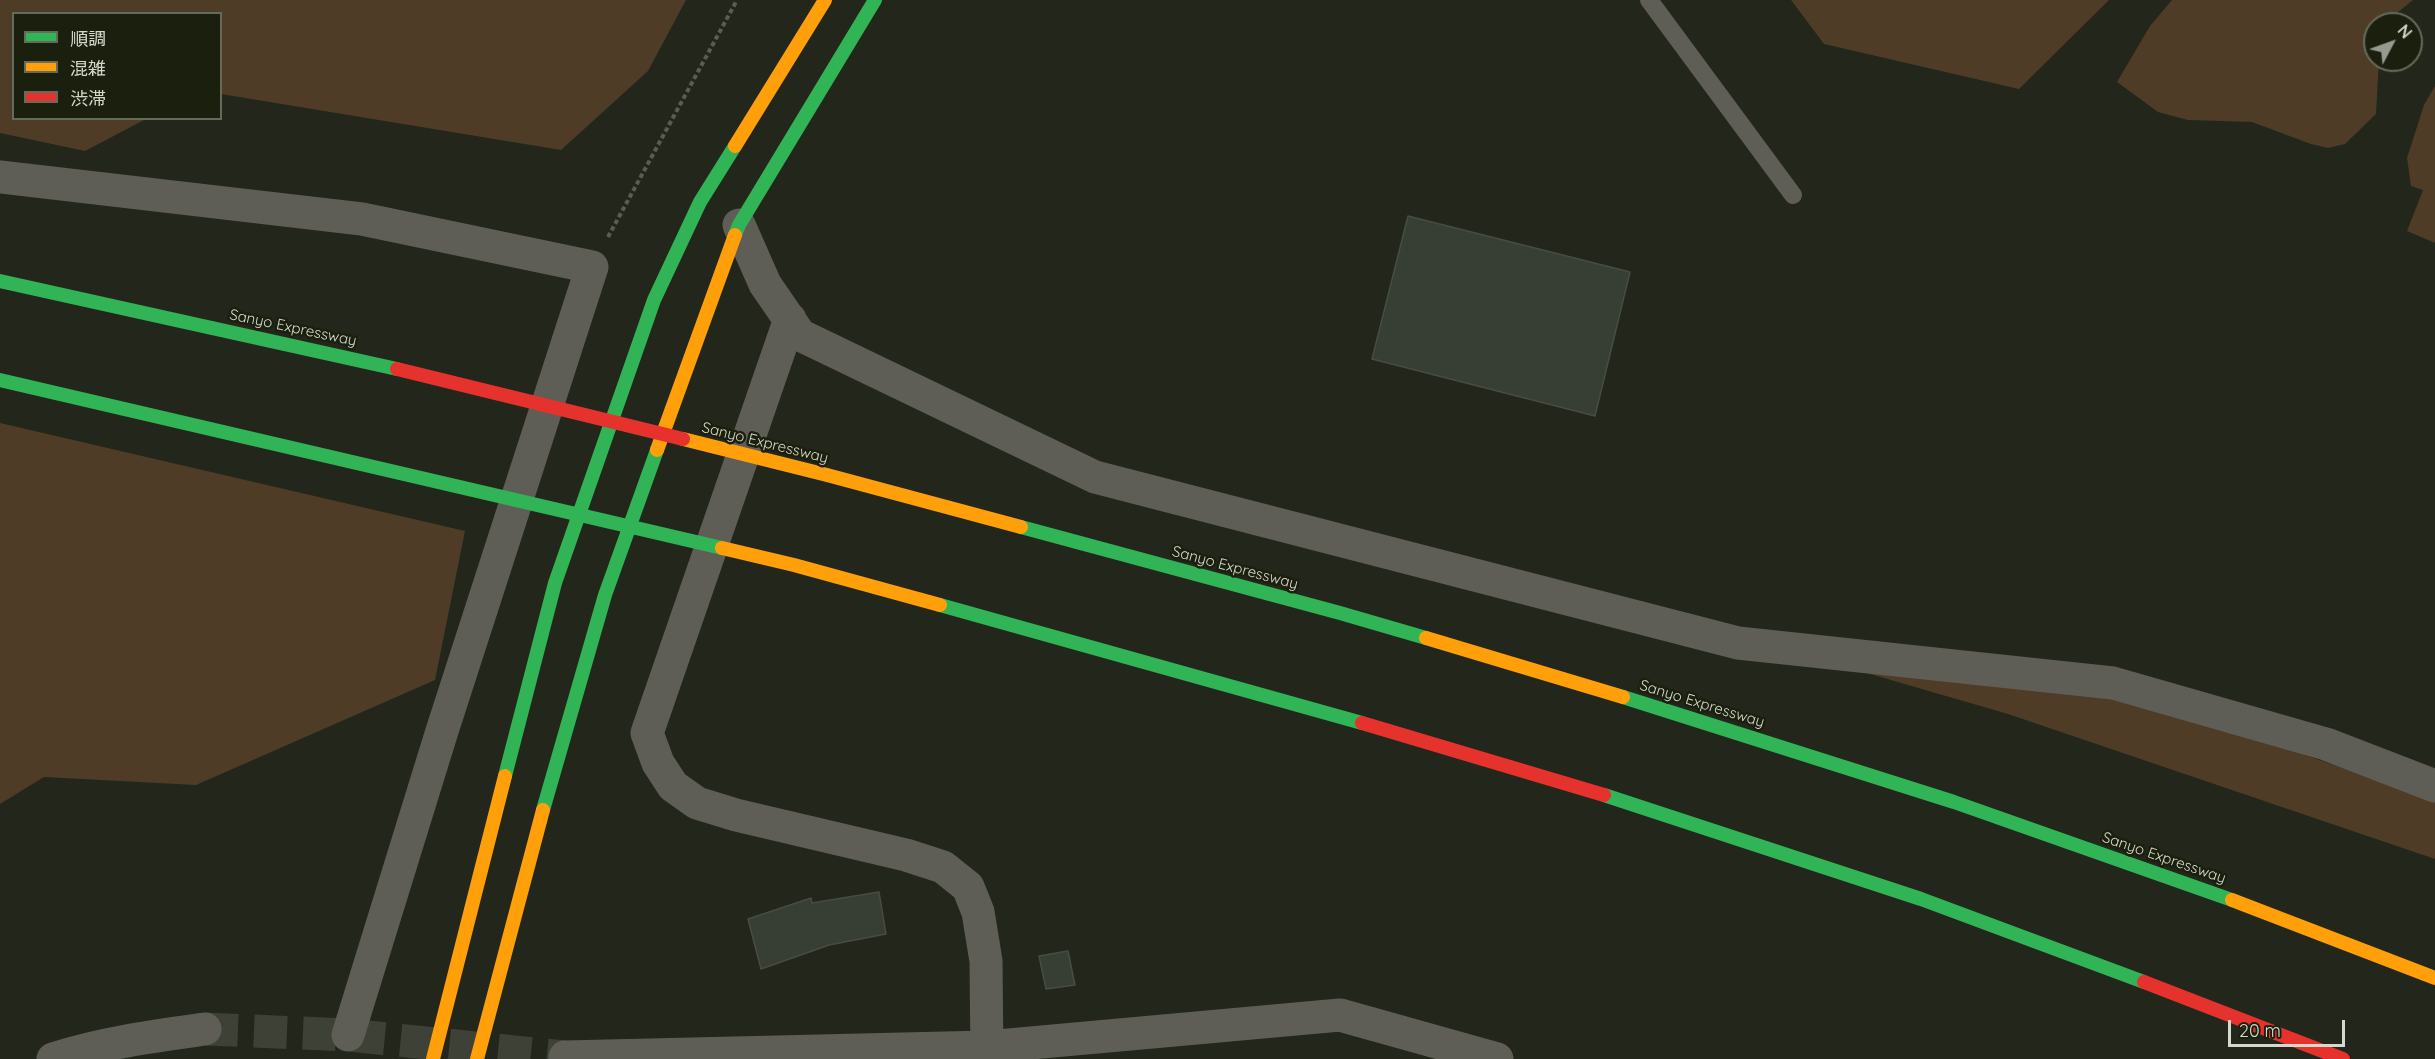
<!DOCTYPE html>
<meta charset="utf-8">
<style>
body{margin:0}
#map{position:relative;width:2435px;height:1059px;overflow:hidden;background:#23261b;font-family:Quicksand,"Noto Sans JP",sans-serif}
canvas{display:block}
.legend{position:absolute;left:12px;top:12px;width:210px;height:108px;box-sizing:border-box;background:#1b200e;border:2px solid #656a5a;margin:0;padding:8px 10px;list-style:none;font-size:18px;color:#d5d9cd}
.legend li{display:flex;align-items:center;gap:12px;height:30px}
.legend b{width:30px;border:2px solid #656a5a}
.north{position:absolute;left:2363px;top:12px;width:60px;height:60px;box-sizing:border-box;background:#1b200e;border:2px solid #656a5a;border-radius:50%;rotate:49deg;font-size:16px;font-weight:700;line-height:24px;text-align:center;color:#d5d9cd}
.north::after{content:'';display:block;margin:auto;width:21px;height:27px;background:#979a8f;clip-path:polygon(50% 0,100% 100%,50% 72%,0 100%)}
.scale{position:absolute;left:2228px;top:1020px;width:117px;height:27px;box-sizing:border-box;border:3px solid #d5d9cd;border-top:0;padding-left:8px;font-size:18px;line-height:21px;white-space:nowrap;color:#d5d9cd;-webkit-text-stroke:4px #1b200e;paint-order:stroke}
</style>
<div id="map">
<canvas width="2435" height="1059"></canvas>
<ul class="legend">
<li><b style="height:8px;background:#30b455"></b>順調</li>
<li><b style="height:8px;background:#ff9f0a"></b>混雑</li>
<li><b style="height:8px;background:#e5322d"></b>渋滞</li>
</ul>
<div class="north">N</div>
<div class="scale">20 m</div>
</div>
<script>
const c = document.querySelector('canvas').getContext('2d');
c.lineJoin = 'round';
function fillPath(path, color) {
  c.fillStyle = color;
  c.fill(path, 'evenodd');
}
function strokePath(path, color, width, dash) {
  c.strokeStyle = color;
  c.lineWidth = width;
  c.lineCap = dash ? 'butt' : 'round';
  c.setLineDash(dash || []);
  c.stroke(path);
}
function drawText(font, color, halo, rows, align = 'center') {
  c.font = font + ' Quicksand,sans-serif';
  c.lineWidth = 5;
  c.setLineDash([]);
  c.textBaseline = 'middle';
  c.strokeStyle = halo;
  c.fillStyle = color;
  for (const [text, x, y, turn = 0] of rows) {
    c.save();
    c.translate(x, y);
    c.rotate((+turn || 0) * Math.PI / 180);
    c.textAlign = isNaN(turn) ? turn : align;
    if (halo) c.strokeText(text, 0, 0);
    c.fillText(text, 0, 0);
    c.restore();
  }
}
fillPath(new Path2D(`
 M0,0H686L648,71L561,150L221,94L220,14H14V118L146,119L85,151L0,133Z
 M1791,0H2109L2019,89L1824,44Z
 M2172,0H2413L2397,13L2390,24H2375V60H2379L2376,114L2345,144L2328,148L2311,144L2252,122L2188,120L2158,112L2117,82L2150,26Z
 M2435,86V243L2407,231L2423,190L2411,186L2407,158L2424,105Z
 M0,423L465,531L435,680L196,785L44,777L0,804Z
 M1784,649L2141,698L2435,800V859L2008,714Z`), '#4e3c27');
const building = new Path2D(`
 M1408,216L1630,272L1595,416L1372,359Z
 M879,892L886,934L829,945L761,969L748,919L811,898L812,903Z
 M1068,951L1075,985L1046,989L1039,956Z`);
fillPath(building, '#373f35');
strokePath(building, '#474c44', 1.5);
strokePath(new Path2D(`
 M205,1029L348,1035L565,1057`), '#3e4136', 33, [33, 16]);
strokePath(new Path2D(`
 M608,237L737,0`), '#5c5c56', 4, [4.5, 3]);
strokePath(new Path2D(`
 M1649,0L1793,195`), '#5f5e56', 18);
strokePath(new Path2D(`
 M0,177L362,219L592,267L442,731L348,1035
 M739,225L765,284L800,335L1095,477L1738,643L2113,683L2326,744L2435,786
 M790,319L647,733L658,763L673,786L697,803L736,815L906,855L943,867L968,887L978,912L986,961L987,1059
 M53,1059C102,1043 155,1036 205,1029
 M565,1059V1057L987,1047L1340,1015L1497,1059`), '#5f5e56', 33);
strokePath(new Path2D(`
 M735,235L739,225L875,0
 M0,281L397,369
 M0,380L722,548
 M1021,527L1340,613L1426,638
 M940,605L1362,723
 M1623,697L1954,802L2232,900
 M505,776L555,583L654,300L700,202L735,146
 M1604,795L1921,899L2144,982
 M543,810L605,595L657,450`), '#30b455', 14);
strokePath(new Path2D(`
 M735,146L825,0
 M683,439L827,475L1021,527
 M657,450L735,235
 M722,548L794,565L940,605
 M1426,638L1623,697
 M2232,900L2435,978
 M433,1059L505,776
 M477,1059L543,810`), '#ff9f0a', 14);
strokePath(new Path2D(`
 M397,369L683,439
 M1362,723L1604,795
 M2144,982L2343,1059`), '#e5322d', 14);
drawText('15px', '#d5d9cd', '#1b200e', [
 ["Sanyo Expressway",293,328,12],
 ["Sanyo Expressway",765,443,14],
 ["Sanyo Expressway",1235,568,15],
 ["Sanyo Expressway",1702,704,17],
 ["Sanyo Expressway",2164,858,19]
]);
</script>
